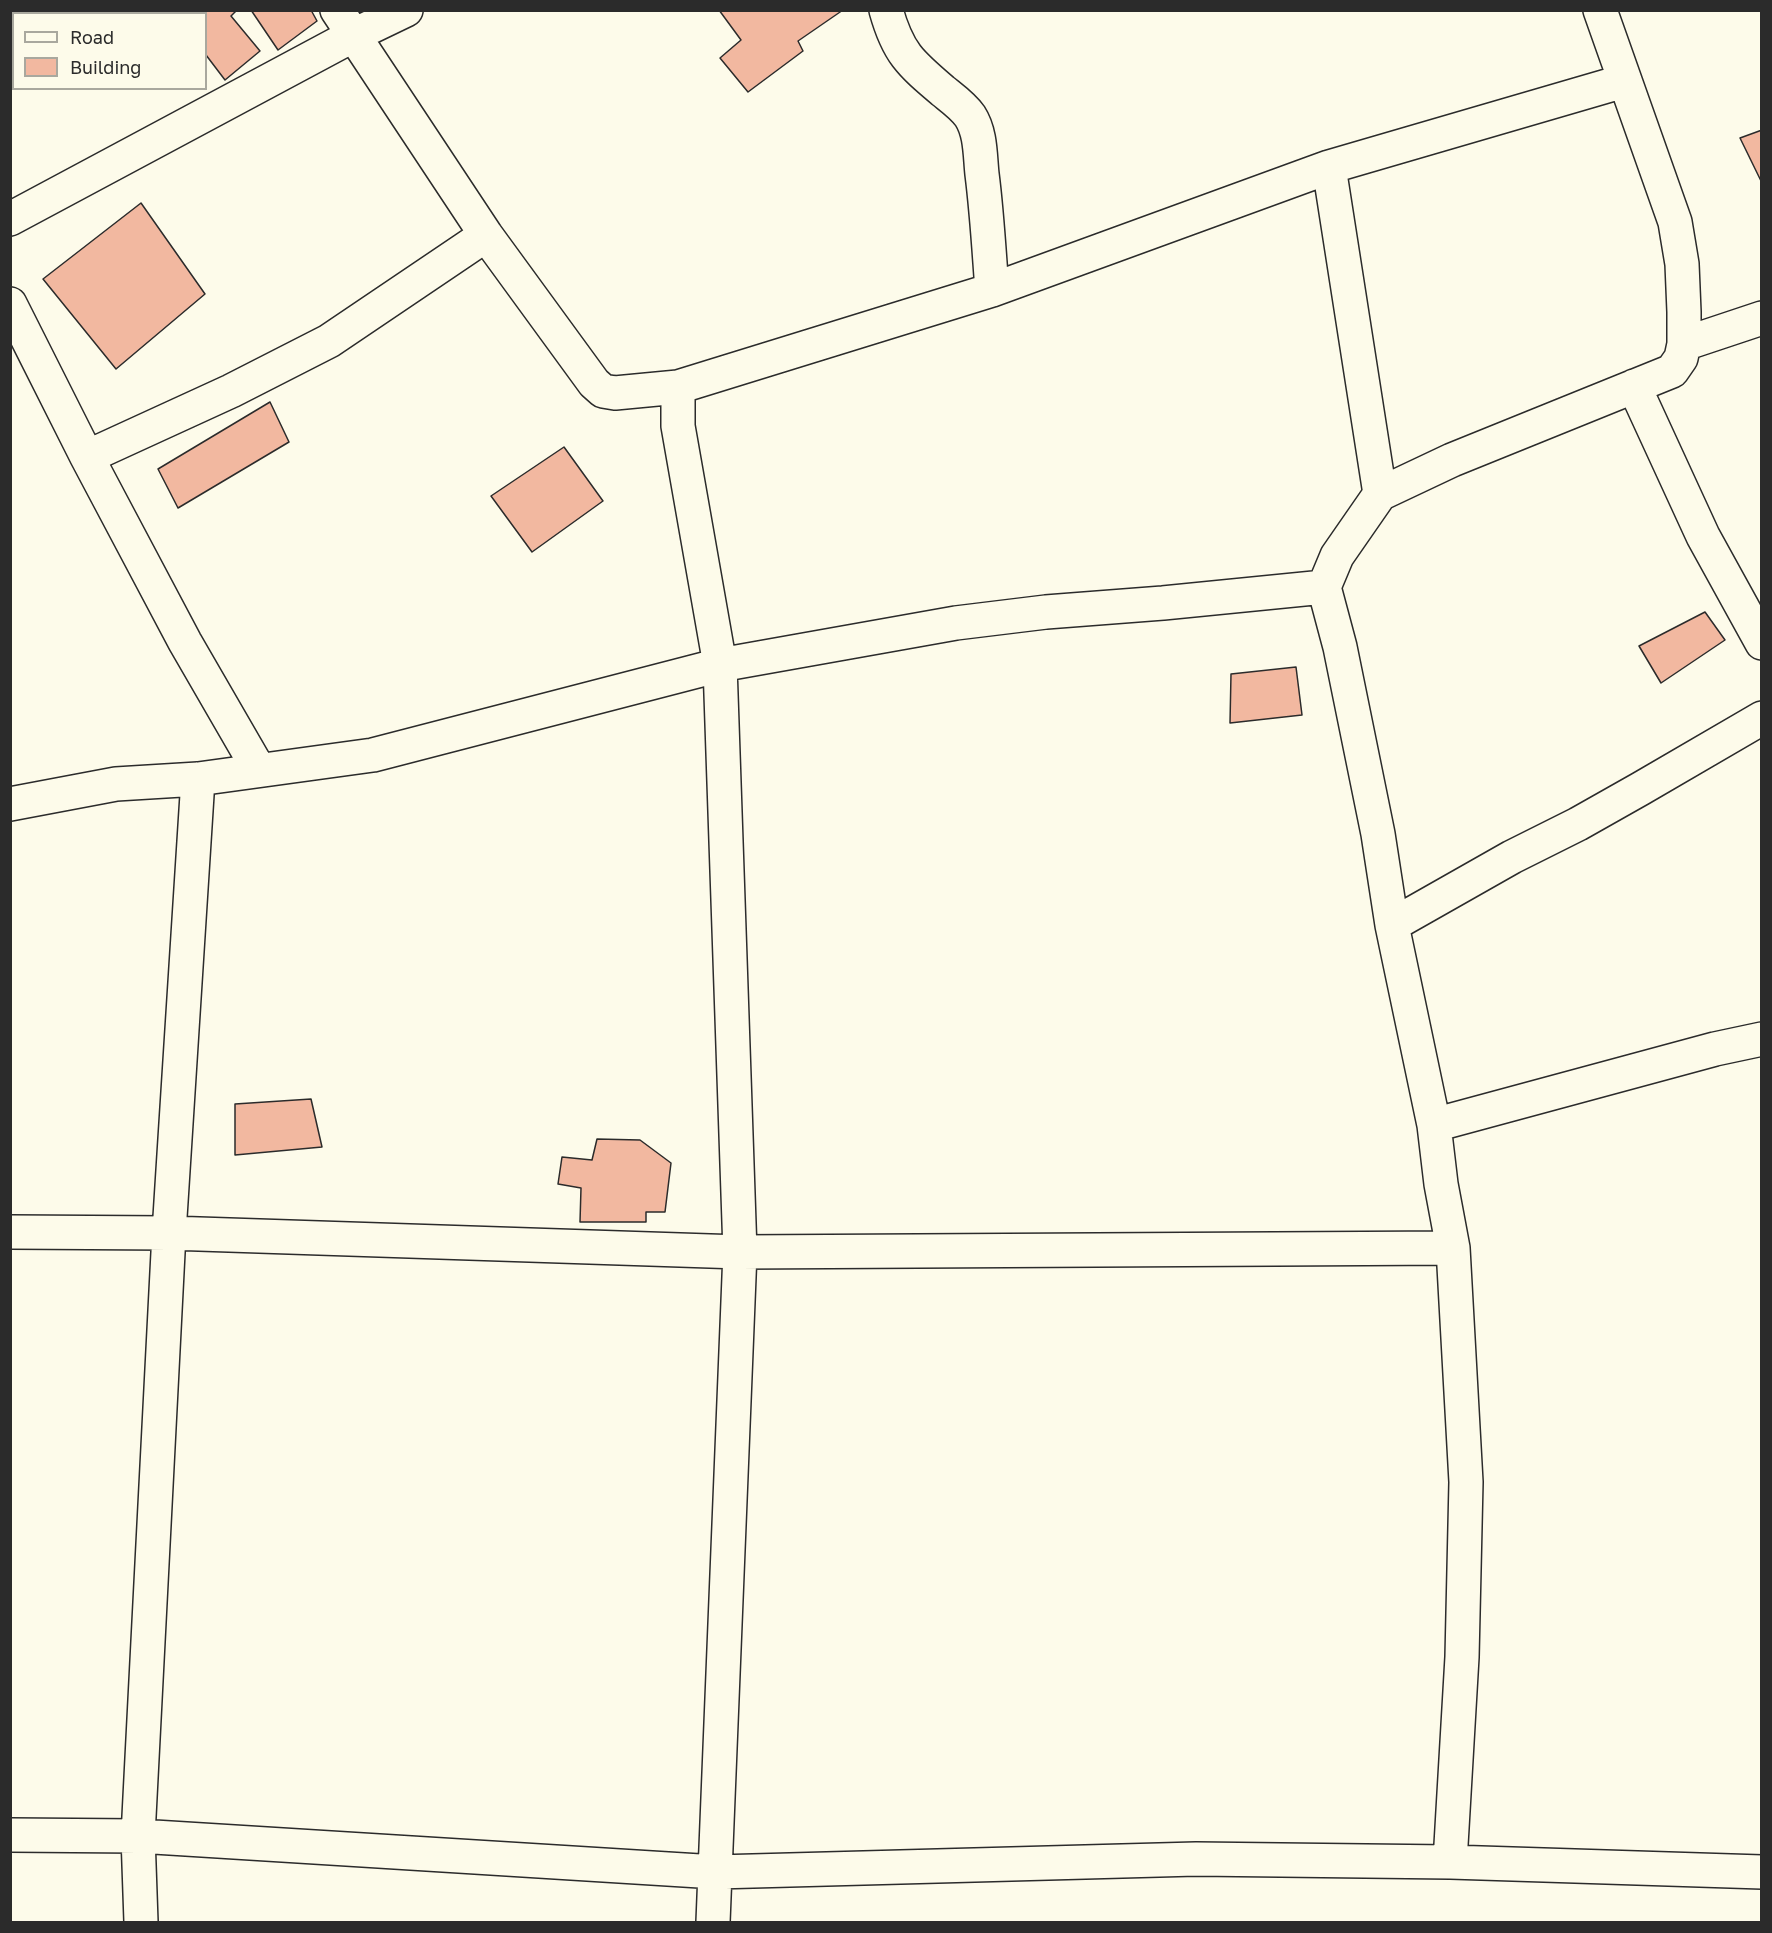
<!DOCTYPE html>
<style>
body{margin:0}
#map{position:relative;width:1772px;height:1933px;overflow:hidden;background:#fdfbea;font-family:"Golos Text",sans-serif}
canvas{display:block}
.frame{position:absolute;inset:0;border:12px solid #2b2b2b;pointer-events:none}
.legend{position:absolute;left:12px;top:12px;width:195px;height:78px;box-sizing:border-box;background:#fdfbea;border:2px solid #a9a89e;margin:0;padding:8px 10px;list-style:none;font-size:18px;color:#2b2b2b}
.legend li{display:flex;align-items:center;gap:12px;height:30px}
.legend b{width:30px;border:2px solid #a9a89e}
</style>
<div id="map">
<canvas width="1772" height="1933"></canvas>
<div class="frame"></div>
<ul class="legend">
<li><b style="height:8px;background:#fdfbea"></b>Road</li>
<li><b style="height:16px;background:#f2b8a0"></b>Building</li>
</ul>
</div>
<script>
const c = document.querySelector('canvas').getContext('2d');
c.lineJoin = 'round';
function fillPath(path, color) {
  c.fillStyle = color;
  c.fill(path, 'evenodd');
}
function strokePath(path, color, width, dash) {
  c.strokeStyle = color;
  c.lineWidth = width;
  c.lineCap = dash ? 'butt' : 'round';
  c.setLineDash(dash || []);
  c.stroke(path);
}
const building = new Path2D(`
 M170,10H237L231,16L260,51L225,80L206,55V14H172Z
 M251,10H311L317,21L278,50Z
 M719,10H843L798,41L803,51L748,92L720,58L741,40Z
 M1762,130V183L1740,138Z
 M141,203L205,294L116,369L43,279Z
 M270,402L289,442L178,508L158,469Z
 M564,447L603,501L532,552L491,496Z
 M1705,612L1725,640L1661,683L1639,646Z
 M1296,667L1302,715L1230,723L1231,674Z
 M311,1099L322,1147L235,1155V1104Z
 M597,1139L640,1140L671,1163L665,1212H646V1222H580L581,1188L558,1184L562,1157L592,1160Z`);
fillPath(building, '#f2b8a0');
strokePath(building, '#2b2b2b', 1.5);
const minor = new Path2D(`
 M337,10L486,235L594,383L603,391L615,393L678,387V426L720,665L740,1252L713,1922
 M886,10C898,53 910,63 943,91C953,99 963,106 970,116C981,133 980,156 982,174C987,213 989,251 992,290
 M1329,167L1380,494
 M10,219L352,36L406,10
 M10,304L87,457L185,642L259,770
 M1684,344L1762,318
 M1634,386L1703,536L1762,643
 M678,387L992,290L1329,167L1624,81
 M87,457L231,391L329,341L486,235
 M10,804L116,784L198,779L373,755L720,665L956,623L1046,612L1163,603L1324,587
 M1392,925L1512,857L1578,824L1640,789L1762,718
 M1434,1125L1715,1049L1762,1039
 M10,1232L169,1233L740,1252L1453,1248
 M10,1835L138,1836L716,1872L1196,1859L1450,1862L1762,1872
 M1450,1862L1462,1657L1466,1482L1453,1248L1441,1184L1434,1125L1392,925L1378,834L1340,647L1324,587L1337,556L1380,494L1452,460L1672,371L1681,358L1684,344V312L1682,264L1675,222L1600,10
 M141,1922L138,1836L169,1233L198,779`);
strokePath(minor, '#2b2b2b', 36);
strokePath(minor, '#fdfbea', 33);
</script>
